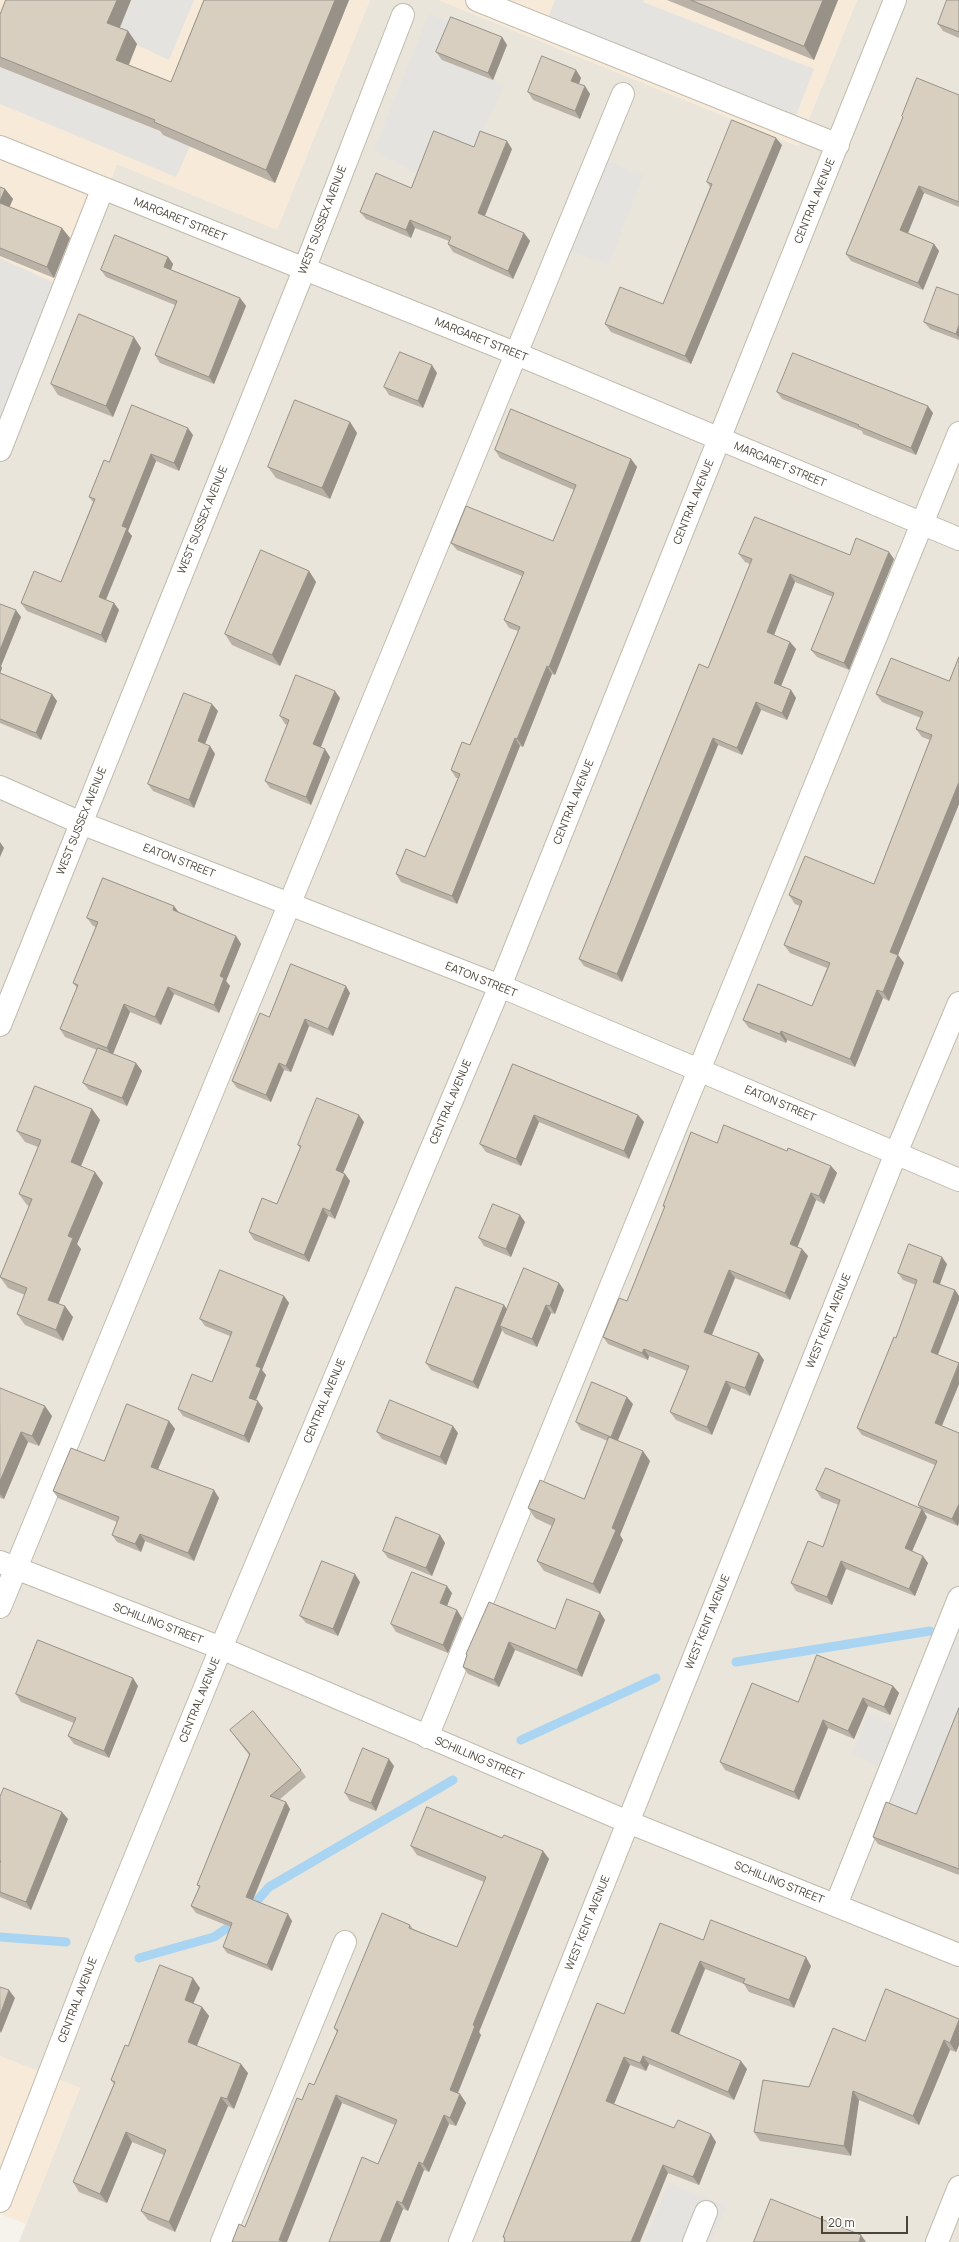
<!DOCTYPE html>
<style>
body{margin:0}
#map{position:relative;width:959px;height:2242px;overflow:hidden;background:#f6f3ec;font-family:Manrope,sans-serif}
canvas{display:block}
.scale{position:absolute;left:821px;top:2216px;width:87px;height:18px;box-sizing:border-box;border:2px solid #4b4439;border-top:0;padding-left:5px;font-size:12px;line-height:14px;white-space:nowrap;color:#4b4439;-webkit-text-stroke:3px #fff;paint-order:stroke}
</style>
<div id="map">
<canvas width="959" height="2242"></canvas>
<div class="scale">20 m</div>
</div>
<script>
const c = document.querySelector('canvas').getContext('2d');
c.lineJoin = 'round';
function fillPath(path, color) {
  c.fillStyle = color;
  c.fill(path, 'evenodd');
}
function strokePath(path, color, width, dash) {
  c.strokeStyle = color;
  c.lineWidth = width;
  c.lineCap = dash ? 'butt' : 'round';
  c.setLineDash(dash || []);
  c.stroke(path);
}
function drawText(font, color, halo, rows, align = 'center') {
  c.font = font + ' Manrope,sans-serif';
  c.lineWidth = 4;
  c.setLineDash([]);
  c.textBaseline = 'middle';
  c.strokeStyle = halo;
  c.fillStyle = color;
  for (const [text, x, y, turn = 0] of rows) {
    c.save();
    c.translate(x, y);
    c.rotate((+turn || 0) * Math.PI / 180);
    c.textAlign = isNaN(turn) ? turn : align;
    if (halo) c.strokeText(text, 0, 0);
    c.fillText(text, 0, 0);
    c.restore();
  }
}
fillPath(new Path2D(`
 M370,0H439L798,146L857,0H959V2242H19L80,2088L0,2056V451L117,164L277,229Z`), '#eae5da');
fillPath(new Path2D(`
 M0,0H370L277,230L117,164L0,451Z
 M439,0H857L798,146Z
 M0,2056L80,2088L26,2224L0,2214Z`), '#f7ead8');
fillPath(new Path2D(`
 M131,0H194L169,60L116,35Z
 M555,0H644L643,2L814,69L788,136L541,36Z
 M429,14L456,24L442,60L504,85L474,152L424,178L374,150Z
 M0,67L159,131L163,135L190,146L176,177L0,104Z
 M591,154L643,175L609,265L556,246Z
 M0,258L61,286L0,440Z
 M953,1636L959,1638V1726L921,1821L888,1806Z
 M868,1713L899,1727L884,1768L852,1754Z
 M669,2183L726,2206L711,2242H644Z`), '#e5e3e0');
strokePath(new Path2D(`
 M736,1662L930,1631
 M521,1740L656,1678
 M249,1910L269,1887L453,1780
 M0,1937L66,1942
 M139,1958L214,1937L239,1920`), '#a9d4f2', 9);
const minor = new Path2D(`
 M477,0L838,145
 M0,147L517,354L959,539
 M0,450L102,190
 M0,787L81,823L500,986L959,1180
 M0,1025L304,270L403,15
 M0,1562L221,1648L628,1822L959,1955
 M0,1607L623,94
 M427,1737L959,433
 M836,1905L959,1598
 M0,2201L92,1963L221,1648L500,986L895,0
 M222,2242L345,1942
 M460,2242L896,1153L959,1003
 M694,2242L706,2212
 M937,2242L959,2187`);
strokePath(minor, '#c2bbae', 24);
strokePath(minor, '#fff', 22);
fillPath(new Path2D(`
 M6,0H131L120,28L128,31L137,44L129,65L171,82L204,0H349L275,183L163,135L160,131L0,67V15Z
 M667,0H838L814,60Z
 M959,0V38L943,31L938,24Z
 M502,37L507,45L493,80L442,60L436,52Z
 M576,70L581,78L579,84L590,94L580,119L533,100L528,92Z
 M959,95V207L924,193L908,233L934,244L939,251L923,290L851,261L846,254L903,118L902,116Z
 M782,145L691,364L611,332L605,324L663,304L710,187L707,182Z
 M474,147L512,149L485,216L524,233L530,241L513,279L453,252L448,244L449,241L415,228L411,238L366,219L360,212L411,188Z
 M0,187L5,189L13,199L9,207L70,238L54,278L0,256Z
 M168,257L173,264L171,270L240,298L246,306L214,384L160,363L155,355L175,305L106,277L101,270Z
 M959,295V340L930,329L924,322Z
 M141,348L113,417L58,395L51,384Z
 M437,373L423,408L389,395L384,387Z
 M777,392L933,413L916,455L863,434L862,431L782,399Z
 M350,422L357,433L330,499L276,478L268,467Z
 M193,435L179,471L156,461L128,531L132,536L106,600L114,603L119,610L106,643L27,611L21,603L61,582L93,502L89,497L109,462Z
 M495,450L631,459L637,467L555,675L552,674L523,747L520,746L457,904L401,882L396,874L425,857L458,778H456L451,770L470,745L518,631L509,628L504,620L522,576L457,550L451,543L553,541L574,490L500,458Z
 M739,554L850,555L894,559L849,670L817,657L811,650L833,597L795,582L774,635L790,642L796,649L781,686L791,690L796,698L787,720L761,710L742,755L718,745L622,982L584,966L579,959L708,668L750,564L745,562Z
 M309,571L316,582L280,666L232,645L225,634Z
 M0,604L21,617L1,666L2,668L0,673L57,701L41,740L0,723Z
 M959,657V804L898,955L904,963L889,1001L883,998L855,1067L787,1040L786,1043L749,1028L743,1020L812,1006L827,968L790,953L784,945L800,906L795,904L789,895L874,884L930,740L922,737L916,729L921,718L882,702L876,694L949,681Z
 M340,698L320,747L330,757L311,805L270,788L265,781L288,725L285,724L280,716Z
 M218,711L205,744L210,746L215,754L194,808L153,791L148,784Z
 M179,913L236,936L241,944L226,981L230,986L219,1013L174,994L161,1025L130,1012L113,1054L142,1071L127,1106L89,1090L83,1083L97,1050L65,1037L60,1029L77,988L73,983L96,927L93,926L87,918Z
 M350,993L333,1036L309,1026L291,1072L284,1070L271,1102L237,1088L232,1081L269,1017Z
 M513,1064L638,1115L644,1122L629,1159L539,1122L521,1166L486,1152L480,1144Z
 M92,1109L100,1120L81,1166L103,1183L77,1244L81,1249L58,1304L73,1317L63,1341L25,1325L17,1314L25,1295L8,1288L0,1277L29,1206L27,1205L19,1194L38,1147L25,1142L17,1131Z
 M364,1122L343,1173L345,1174L350,1181L335,1219L328,1216L309,1262L254,1240L249,1232L277,1204L300,1148L298,1145Z
 M787,1151L831,1166L837,1173L824,1204L816,1200L797,1247L802,1249L808,1256L790,1300L735,1278L712,1335L764,1360L750,1396L731,1388L712,1435L676,1420L670,1412L687,1371L649,1356L648,1360L608,1344L603,1337L627,1301L665,1208L663,1206Z
 M525,1222L511,1257L484,1246L479,1238Z
 M947,1264L940,1284L955,1290L959,1296V1300L938,1355L959,1363V1384L942,1426L958,1526L924,1512L927,1517L912,1551L928,1563L915,1596L846,1569L832,1605L796,1591L791,1583L823,1547L839,1505L821,1498L816,1490L921,1509L918,1505L935,1465L862,1435L857,1428L896,1338L916,1285L903,1280L898,1273Z
 M559,1283L564,1290L555,1314L551,1313L537,1347L505,1334L502,1330L478,1389L431,1370L426,1363L504,1305L507,1310Z
 M284,1296L289,1303L262,1370L266,1375L256,1400L263,1408L249,1443L183,1416L178,1409L212,1382L230,1336L205,1326L200,1319Z
 M0,1388L52,1416L39,1446L28,1442L4,1499L0,1498Z
 M633,1404L618,1441L650,1461L620,1535L623,1540L600,1594L544,1571L537,1561L552,1526L535,1518L528,1508L584,1499L608,1441L581,1430L576,1422Z
 M169,1421L175,1429L158,1469L219,1498L194,1561L145,1541L141,1552L117,1542L112,1535L117,1522L58,1498L53,1491L104,1461Z
 M377,1432L458,1433L446,1465L382,1439Z
 M440,1535L445,1543L432,1576L388,1558L383,1551Z
 M360,1582L338,1636L306,1623L300,1616Z
 M452,1593L447,1606L462,1618L448,1653L396,1632L391,1624Z
 M605,1620L582,1677L515,1650L499,1687L468,1674L463,1667L467,1656L466,1654L555,1629Z
 M138,1686L109,1758L74,1744L68,1736L74,1723L21,1702L16,1694Z
 M893,1686L899,1693L890,1715L868,1706L854,1739L828,1728L799,1800L725,1770L720,1762L798,1702Z
 M959,1708V1875L878,1844L873,1837L916,1814Z
 M230,1730L301,1770L306,1777L279,1800L286,1802L290,1809L253,1900L292,1921L272,1971L227,1953L223,1947L231,1927L196,1913L191,1906L199,1887L197,1885L249,1755Z
 M394,1766L376,1811L350,1801L345,1793Z
 M0,1797L68,1819L31,1910L0,1897Z
 M502,1838L543,1851L549,1859L479,2032L481,2035L457,2093L460,2094L466,2103L456,2126L449,2124L429,2172L424,2170L408,2211L403,2209L390,2242H329L378,2164L395,2125L342,2103L245,2227L314,2085L337,2032L334,2028L410,1925L413,1929L457,1947L484,1882L417,1855L411,1846Z
 M703,1940L811,1966L794,2008L749,1992L744,1984L705,1969L679,2034L747,2069L734,2100L649,2064L646,2071L630,2065L614,2104L674,2128L716,2142L699,2185L668,2173L505,2239L503,2237L624,2014Z
 M200,1988L193,2003L202,2007L209,2016L197,2046L248,2073L234,2109L228,2106L175,2232L148,2220L141,2211L164,2155L132,2142L107,2203L79,2192L73,2182L114,2084L111,2080L128,2046Z
 M959,2019V2045L956,2052L950,2050L919,2125L859,2100L851,2156L760,2141L754,2132L865,2041Z`), '#bab2a6');
fillPath(new Path2D(`
 M117,0H131L116,36L107,23Z
 M335,0H349L275,183L266,170Z
 M823,0H838L814,60L804,46Z
 M128,31L137,44L125,73L116,60Z
 M502,37L507,45L493,80L488,73Z
 M576,70L581,78L577,88L571,81Z
 M585,86L590,94L580,119L575,111Z
 M776,138L782,145L691,364L685,356Z
 M507,141L512,149L483,220L478,213Z
 M919,186L924,193L906,238L900,230Z
 M5,189L13,199L7,213L0,203V201Z
 M410,220L415,228L411,238L406,230Z
 M62,228L70,238L54,278L47,267Z
 M524,233L530,241L513,279L508,271Z
 M934,244L939,251L923,290L918,283Z
 M168,257L173,264L169,275L164,267Z
 M240,298L246,306L214,384L209,377Z
 M959,325V338L956,334Z
 M134,337L141,348L113,417L106,406Z
 M432,365L437,373L423,408L418,401Z
 M928,406L933,413L916,455L911,448Z
 M350,422L357,433L330,499L322,488Z
 M188,428L193,435L179,471L174,463Z
 M151,454L156,461L128,531L132,536L104,604L99,597L122,526Z
 M631,459L637,467L555,675L549,667Z
 M889,552L894,559L849,670L844,663Z
 M309,571L316,582L280,666L272,655Z
 M790,574L795,582L772,640L767,632Z
 M114,603L119,610L106,643L101,635Z
 M16,610L21,617L1,666L2,668L0,674V650Z
 M790,642L796,649L779,691L774,683Z
 M547,666L552,674L523,747L517,739Z
 M791,690L796,698L787,720L782,713Z
 M335,691L340,698L319,752L313,744Z
 M52,694L57,701L41,740L36,733Z
 M756,702L761,710L742,755L737,748Z
 M212,704L218,711L203,749L198,741Z
 M515,738L520,746L457,904L452,896Z
 M713,738L718,745L622,982L617,974Z
 M210,746L215,754L194,808L189,800Z
 M325,749L330,757L311,805L306,797Z
 M959,782V804L896,960L890,952Z
 M0,842L4,848L0,857Z
 M174,906L180,914L173,910Z
 M236,936L241,944L226,981L230,986L219,1013L214,1005L220,976Z
 M898,955L904,963L889,1001L883,992Z
 M346,986L350,993L333,1036L328,1029Z
 M168,987L174,994L161,1025L155,1017Z
 M877,990L883,998L855,1067L850,1059Z
 M124,1004L130,1012L112,1056L107,1048Z
 M305,1019L309,1026L291,1072L286,1066Z
 M781,1031L787,1040L786,1043L780,1034Z
 M136,1063L142,1071L127,1106L122,1098Z
 M279,1063L284,1070L271,1102L266,1095Z
 M92,1109L100,1120L78,1173L71,1162Z
 M359,1115L364,1122L341,1178L336,1170Z
 M534,1115L539,1122L521,1166L516,1159Z
 M638,1115L644,1122L629,1159L624,1151Z
 M831,1166L837,1173L824,1204L819,1196Z
 M95,1172L103,1183L77,1244L81,1249L56,1310L48,1300L68,1236Z
 M345,1174L350,1181L335,1219L330,1211Z
 M811,1193L816,1200L796,1251L790,1244Z
 M323,1208L328,1216L309,1262L304,1255Z
 M520,1215L525,1222L511,1257L506,1249Z
 M802,1249L808,1256L790,1300L785,1293Z
 M942,1257L947,1264L938,1289L933,1282Z
 M729,1270L735,1278L710,1339L704,1332Z
 M559,1283L564,1290L555,1314L550,1306Z
 M955,1290L959,1296V1300L936,1359L931,1352Z
 M284,1296L289,1303L262,1370L266,1375L254,1405L249,1398L256,1366Z
 M504,1305L509,1313L500,1326L502,1330L478,1389L473,1382Z
 M546,1305L551,1313L537,1347L532,1339Z
 M65,1306L73,1317L63,1341L56,1330Z
 M644,1349L649,1356L648,1360L642,1353Z
 M759,1353L764,1360L750,1396L745,1388Z
 M959,1364V1384L940,1430L935,1423Z
 M726,1381L731,1388L712,1435L707,1427Z
 M627,1397L633,1404L616,1444L611,1437Z
 M258,1401L263,1408L249,1443L244,1436Z
 M45,1406L52,1416L39,1446L32,1436Z
 M169,1421L175,1429L156,1474L151,1467Z
 M453,1426L458,1433L446,1465L440,1457Z
 M21,1432L28,1442L4,1499L0,1494V1481Z
 M643,1451L650,1461L620,1535L623,1540L600,1594L593,1584L612,1528Z
 M214,1490L219,1498L194,1561L188,1553Z
 M959,1504V1523L958,1526L952,1519Z
 M922,1509L927,1517L910,1556L905,1548Z
 M140,1534L145,1541L141,1552L135,1544Z
 M440,1535L445,1543L432,1576L426,1568Z
 M923,1556L928,1563L915,1596L909,1589Z
 M841,1561L846,1569L832,1605L827,1597Z
 M355,1574L360,1582L338,1636L333,1629Z
 M447,1586L452,1593L445,1611L440,1603Z
 M457,1610L462,1618L448,1653L443,1645Z
 M600,1612L605,1620L582,1677L577,1670Z
 M509,1642L515,1650L499,1687L494,1680Z
 M133,1678L138,1686L109,1758L104,1751Z
 M893,1686L899,1693L890,1715L884,1707Z
 M863,1698L868,1706L854,1739L848,1731Z
 M823,1720L828,1728L799,1800L794,1792Z
 M389,1759L394,1766L376,1811L371,1803Z
 M286,1802L290,1809L251,1904L246,1897Z
 M62,1812L68,1819L31,1910L26,1902Z
 M543,1851L549,1859L479,2032L481,2035L456,2098L450,2090L473,2025Z
 M288,1914L292,1921L272,1971L267,1965Z
 M806,1957L811,1966L794,2008L789,2000Z
 M700,1961L705,1969L677,2039L671,2031Z
 M193,1978L200,1988L191,2009L185,2000Z
 M9,1990L15,1998L1,2033L0,2031V2015Z
 M202,2007L209,2016L194,2052L188,2042Z
 M959,2020V2045L956,2052L950,2043Z
 M944,2040L950,2050L919,2125L913,2116Z
 M643,2056L649,2064L646,2071L640,2063Z
 M624,2057L630,2065L612,2109L606,2101Z
 M741,2061L747,2069L734,2100L728,2092Z
 M241,2064L248,2073L234,2109L227,2099Z
 M853,2091L859,2100L851,2156L844,2146Z
 M460,2094L466,2103L456,2126L450,2118Z
 M336,2095L342,2103L287,2242H280L279,2240Z
 M221,2097L228,2106L175,2232L169,2222Z
 M444,2115L449,2124L429,2172L423,2164Z
 M126,2132L132,2142L107,2203L100,2194Z
 M711,2134L716,2142L699,2185L693,2177Z
 M419,2162L424,2170L408,2211L402,2203Z
 M663,2165L668,2173L640,2242H631Z
 M397,2201L403,2209L390,2242H380Z
 M861,2235L866,2242H859Z`), '#979187');
const building = new Path2D(`
 M6,0H117L107,23L128,31L116,60L171,82L204,0H335L266,170L154,122L155,120L0,57V15Z
 M691,0H823L804,46Z
 M947,0H959V32L938,24Z
 M451,17L502,37L488,73L436,52Z
 M542,56L576,70L571,81L585,86L575,111L528,92Z
 M917,78L959,95V202L919,186L900,230L934,244L918,283L846,254L903,117L902,116Z
 M732,120L776,138L685,356L605,324L620,287L663,304L712,184L707,182Z
 M434,131L474,147L480,131L507,141L478,213L524,233L508,271L448,244L451,237L410,220L406,230L360,212L376,173L411,188Z
 M0,187L5,189L0,201Z
 M0,203L62,228L47,267L0,248Z
 M115,235L168,257L164,267L240,298L209,377L155,355L177,301L101,270Z
 M937,287L959,295V325L956,334L924,322Z
 M79,314L134,337L106,406L51,384Z
 M400,352L432,365L418,401L384,387Z
 M793,353L928,406L911,448L858,426L859,425L777,392Z
 M295,400L350,422L322,488L268,467Z
 M132,405L188,428L174,463L151,454L122,526L127,528L99,597L114,603L101,635L21,603L34,571L61,582L95,499L89,497L104,460L109,462Z
 M511,409L631,459L549,667L547,666L517,739L515,738L452,896L396,874L406,849L425,857L460,774L451,770L462,742L470,745L520,627L504,620L524,572L451,543L466,506L553,541L576,485L495,450Z
 M755,517L850,555L856,538L889,552L844,663L811,650L834,593L790,574L767,632L790,642L774,683L791,690L782,713L756,702L737,748L713,738L617,974L579,959L699,664L708,668L752,559L739,554Z
 M261,550L309,571L272,655L225,634Z
 M0,604L16,610L0,650Z
 M959,657V782L890,952L898,955L883,992L877,990L850,1059L781,1031L780,1034L743,1020L758,984L812,1006L830,963L784,945L802,901L789,895L805,856L874,884L932,735L916,729L923,712L876,694L891,658L949,681Z
 M0,673L52,694L36,733L0,719Z
 M296,675L335,691L313,744L325,749L306,797L265,781L289,720L280,716Z
 M184,693L212,704L198,741L210,746L189,800L148,784Z
 M103,878L174,906L173,910L236,936L220,976L224,978L214,1005L168,987L155,1017L124,1004L107,1048L60,1029L78,985L73,983L98,922L87,918Z
 M291,964L346,986L328,1029L305,1019L286,1066L279,1063L266,1095L232,1081L260,1013L269,1017Z
 M98,1048L136,1063L122,1098L83,1083Z
 M513,1064L638,1115L624,1151L534,1115L516,1159L480,1144Z
 M35,1086L92,1109L71,1162L95,1172L68,1236L73,1238L48,1300L65,1306L56,1330L17,1314L27,1288L0,1277L32,1199L19,1194L41,1140L17,1131Z
 M317,1098L359,1115L336,1170L345,1174L330,1211L323,1208L304,1255L249,1232L262,1198L277,1204L301,1146L298,1145Z
 M724,1125L787,1151L788,1148L831,1166L819,1196L811,1193L790,1244L802,1249L785,1293L729,1270L704,1332L759,1353L745,1388L726,1381L707,1427L670,1412L689,1366L644,1349L642,1353L603,1337L619,1298L627,1301L665,1206H663L691,1132L717,1143Z
 M493,1204L520,1215L506,1249L479,1238Z
 M909,1244L942,1257L933,1282L955,1290L931,1352L959,1363L935,1423L959,1433V1504L952,1519L918,1505L937,1461L857,1428L894,1337L896,1338L917,1280L898,1273Z
 M524,1268L559,1283L550,1306L546,1305L532,1339L500,1326Z
 M220,1270L284,1296L256,1366L261,1368L249,1398L258,1401L244,1436L178,1409L192,1374L212,1382L232,1332L200,1319Z
 M456,1287L504,1305L473,1382L426,1363Z
 M592,1382L627,1397L611,1437L576,1422Z
 M0,1388L45,1406L32,1436L21,1432L0,1481Z
 M390,1400L453,1426L440,1457L377,1432Z
 M127,1404L169,1421L151,1467L214,1490L188,1553L140,1534L135,1544L112,1535L119,1517L53,1491L71,1448L104,1461Z
 M609,1437L643,1451L612,1528L616,1530L593,1584L537,1561L555,1519L528,1508L540,1480L584,1499Z
 M826,1468L922,1509L905,1548L923,1556L909,1589L841,1561L827,1597L791,1583L808,1541L823,1547L840,1500L816,1490Z
 M396,1517L440,1535L426,1568L383,1551Z
 M322,1561L355,1574L333,1629L300,1616Z
 M412,1572L447,1586L440,1603L457,1610L443,1645L391,1624Z
 M567,1599L600,1612L577,1670L509,1642L494,1680L463,1667L467,1655L466,1654L489,1602L555,1629Z
 M38,1640L133,1678L104,1751L68,1736L76,1718L16,1694Z
 M817,1655L893,1686L884,1707L863,1698L848,1731L823,1720L794,1792L720,1762L752,1683L798,1702Z
 M959,1708V1869L873,1837L886,1802L916,1814Z
 M253,1711L301,1770L270,1796L286,1802L246,1897L288,1914L267,1965L223,1947L232,1923L191,1906L200,1886L197,1885L250,1754L230,1730Z
 M363,1748L389,1759L371,1803L345,1793Z
 M4,1788L62,1812L26,1902L0,1892V1863L1,1861H0V1797Z
 M427,1807L502,1838L504,1835L543,1851L473,2025L475,2026L450,2090L460,2094L450,2118L444,2115L423,2164L419,2162L402,2203L397,2201L380,2242H329L362,2157L378,2164L397,2120L336,2095L279,2240L284,2242H232L239,2224L245,2227L297,2098L302,2100L309,2083L314,2085L338,2030L334,2028L382,1913L410,1925L409,1928L457,1947L486,1877L411,1846Z
 M711,1920L806,1957L789,2000L743,1983L745,1979L700,1961L671,2031L741,2061L728,2092L643,2056L640,2063L624,2057L606,2101L674,2128L678,2120L711,2134L693,2177L663,2165L631,2242H504L505,2238L503,2237L597,2003L624,2014L660,1923L703,1940Z
 M160,1965L193,1978L185,2000L202,2007L188,2042L241,2064L227,2099L221,2097L169,2222L141,2211L166,2150L126,2132L100,2194L73,2182L115,2082L111,2080L125,2045L128,2046Z
 M0,1987L9,1990L0,2015Z
 M886,1989L959,2019V2020L950,2043L944,2040L913,2116L853,2091L844,2146L754,2132L763,2080L809,2087L833,2028L865,2041Z
 M771,2199L861,2235L859,2242H754Z`);
fillPath(building, '#d8cfc1');
strokePath(building, '#979187', 1);
drawText('11px', '#4b4439', '#fff', [
 ["CENTRAL AVENUE",815,201,-68],
 ["MARGARET STREET",180,220,22],
 ["WEST SUSSEX AVENUE",323,220,-69],
 ["MARGARET STREET",481,340,22],
 ["MARGARET STREET",780,465,23],
 ["CENTRAL AVENUE",694,502,-68],
 ["WEST SUSSEX AVENUE",203,520,-68],
 ["CENTRAL AVENUE",574,802,-68],
 ["WEST SUSSEX AVENUE",82,821,-68],
 ["EATON STREET",179,861,21],
 ["EATON STREET",481,980,22],
 ["CENTRAL AVENUE",451,1102,-67],
 ["EATON STREET",780,1104,23],
 ["WEST KENT AVENUE",829,1321,-68],
 ["CENTRAL AVENUE",325,1401,-67],
 ["WEST KENT AVENUE",708,1622,-68],
 ["SCHILLING STREET",158,1624,21],
 ["CENTRAL AVENUE",200,1700,-68],
 ["SCHILLING STREET",479,1759,23],
 ["SCHILLING STREET",779,1883,22],
 ["WEST KENT AVENUE",588,1923,-68],
 ["CENTRAL AVENUE",78,2000,-69]
]);
</script>
